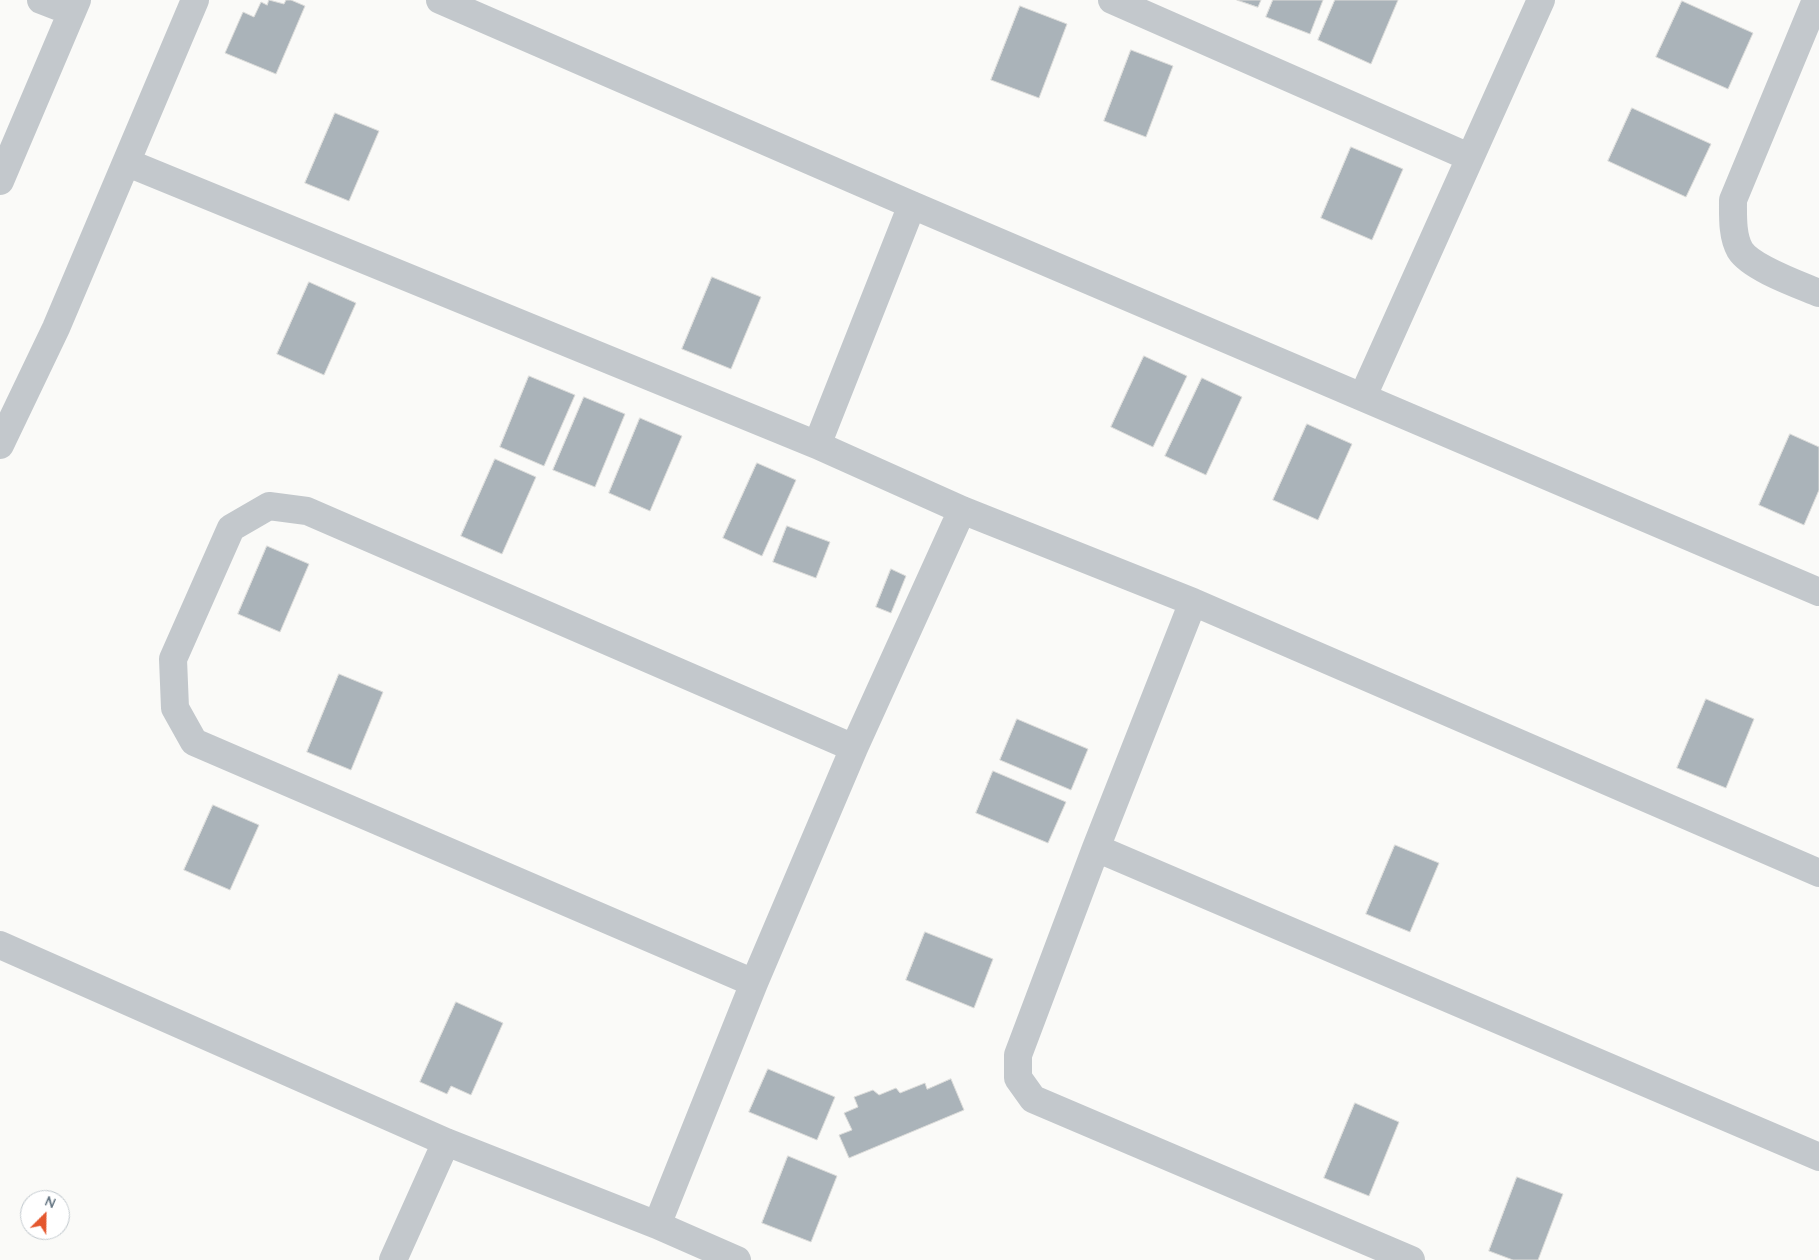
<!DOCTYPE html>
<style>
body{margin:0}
#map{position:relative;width:1819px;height:1260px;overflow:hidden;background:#fafaf8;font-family:Quicksand,sans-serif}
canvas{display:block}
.north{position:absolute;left:20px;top:1190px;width:50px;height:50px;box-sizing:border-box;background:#fff;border:1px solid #c1c8cd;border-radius:50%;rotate:23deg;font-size:14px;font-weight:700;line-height:20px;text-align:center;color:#657683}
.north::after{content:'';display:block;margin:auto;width:18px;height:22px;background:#e4572e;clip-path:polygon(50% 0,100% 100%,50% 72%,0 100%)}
</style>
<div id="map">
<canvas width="1819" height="1260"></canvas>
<div class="north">N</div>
</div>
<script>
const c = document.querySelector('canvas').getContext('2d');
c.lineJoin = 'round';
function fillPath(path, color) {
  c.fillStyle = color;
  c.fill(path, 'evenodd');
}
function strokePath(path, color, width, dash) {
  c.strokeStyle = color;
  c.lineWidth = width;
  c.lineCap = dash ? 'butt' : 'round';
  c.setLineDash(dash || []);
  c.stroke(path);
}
const building = new Path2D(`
 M269,0L284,4L286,0H291L305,6L276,74L225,53L243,12L254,17L261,2L267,5Z
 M1237,0H1261L1258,7Z
 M1273,0H1323L1310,34L1266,17Z
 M1335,0H1398L1371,64L1318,40Z
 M1682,1L1753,33L1728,89L1656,57Z
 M1020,6L1067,24L1039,98L991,80Z
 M1131,50L1173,66L1146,137L1104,121Z
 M1632,108L1711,144L1686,197L1608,161Z
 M335,113L379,131L349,201L305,183Z
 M1351,147L1403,169L1372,240L1321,218Z
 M712,277L761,297L731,369L682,349Z
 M309,282L356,303L324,375L277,354Z
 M1144,356L1187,376L1153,447L1111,427Z
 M529,376L575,395L544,466L500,447Z
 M1202,378L1242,397L1206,475L1165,456Z
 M584,397L625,414L595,487L553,470Z
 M640,418L682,436L650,511L609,493Z
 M1307,424L1352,444L1318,520L1273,500Z
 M1790,434L1819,447V490L1804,525L1759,505Z
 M495,459L536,477L502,554L461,536Z
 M757,463L796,480L762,556L723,538Z
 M787,526L830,542L816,578L773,562Z
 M267,546L309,564L280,632L238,614Z
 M891,569L906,576L891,613L876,607Z
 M339,674L383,692L351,770L307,752Z
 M1706,699L1754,719L1726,788L1677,768Z
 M1017,719L1088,749L1071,790L1000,760Z
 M993,771L1066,802L1048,843L976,813Z
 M213,805L259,825L230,890L184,870Z
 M1395,845L1439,863L1410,932L1366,914Z
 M925,932L993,959L974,1008L906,980Z
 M456,1002L503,1023L471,1095L451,1086L447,1094L420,1082Z
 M768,1069L835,1097L817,1140L749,1112Z
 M951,1079L964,1110L849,1158L839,1135L852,1130L844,1113L858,1107L854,1097L873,1090L879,1095L896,1088L900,1093L925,1083L927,1089Z
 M1355,1103L1399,1122L1369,1196L1324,1178Z
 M788,1156L837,1176L811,1242L762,1223Z
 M1517,1177L1563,1194L1538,1260H1513L1489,1251Z`);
fillPath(building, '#aab3b9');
strokePath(building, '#dcdcda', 1);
strokePath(new Path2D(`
 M41,0L72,12
 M440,0L912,205L1819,592
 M1112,0L1469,157
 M1816,0L1733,200C1733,216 1732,236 1740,250C1751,268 1800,285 1819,293
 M128,163L817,445L962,510L1193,602L1819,873
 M0,181L77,0
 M1363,396L1541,0
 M0,445L56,328L195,0
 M817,445L912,205
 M1193,602L1096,848L1018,1055V1078L1033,1099L1411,1260
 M1096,848L1819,1157
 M0,945L446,1142L657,1225L737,1260
 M754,983L194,742L175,708L173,659L231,528L269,506L307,511L854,748
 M657,1225L754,983L854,748L962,510
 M393,1260L446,1142`), '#c3c8cc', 28);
</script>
